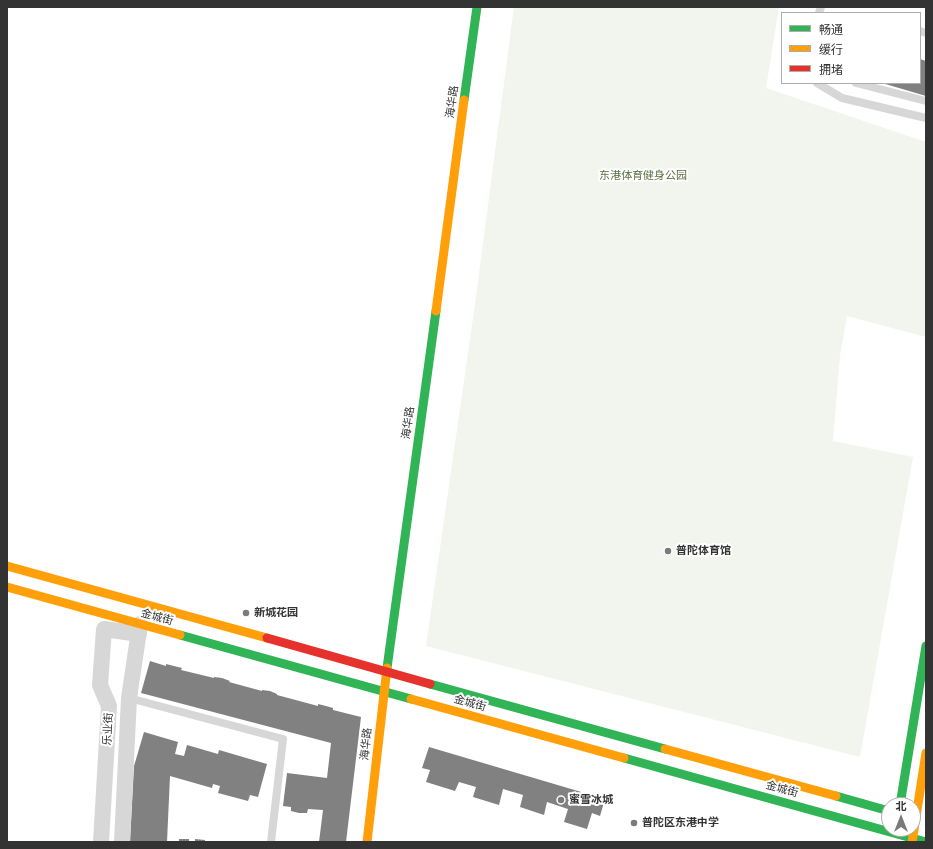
<!DOCTYPE html>
<meta charset="utf-8">
<style>
body{margin:0}
#map{position:relative;width:933px;height:849px;overflow:hidden;background:#fff;font-family:"Golos Text","Noto Sans SC",sans-serif}
canvas{display:block}
.frame{position:absolute;inset:0;border:8px solid #333;pointer-events:none}
.legend{position:absolute;left:781px;top:12px;width:140px;height:72px;box-sizing:border-box;background:#fff;border:1px solid #adadad;margin:0;padding:5px 7px;list-style:none;font-size:12px;color:#333}
.legend li{display:flex;align-items:center;gap:8px;height:20px}
.legend b{width:20px;border:1px solid #adadad}
.north{position:absolute;left:881px;top:797px;width:40px;height:40px;box-sizing:border-box;background:#fff;border:1px solid #adadad;border-radius:50%;rotate:0deg;font-size:11px;font-weight:700;line-height:16px;text-align:center;color:#333}
.north::after{content:'';display:block;margin:auto;width:14px;height:18px;background:#7a7a7a;clip-path:polygon(50% 0,100% 100%,50% 72%,0 100%)}
</style>
<div id="map">
<canvas width="933" height="849"></canvas>
<div class="frame"></div>
<ul class="legend">
<li><b style="height:5px;background:#30b455"></b>畅通</li>
<li><b style="height:5px;background:#ff9f0a"></b>缓行</li>
<li><b style="height:5px;background:#e5322d"></b>拥堵</li>
</ul>
<div class="north">北</div>
</div>
<script>
const c = document.querySelector('canvas').getContext('2d');
c.lineJoin = 'round';
function fillPath(path, color) {
  c.fillStyle = color;
  c.fill(path, 'evenodd');
}
function strokePath(path, color, width, dash) {
  c.strokeStyle = color;
  c.lineWidth = width;
  c.lineCap = dash ? 'butt' : 'round';
  c.setLineDash(dash || []);
  c.stroke(path);
}
function drawText(font, color, halo, rows, align = 'center') {
  c.font = font + ' "Golos Text","Noto Sans SC",sans-serif';
  c.lineWidth = 4;
  c.setLineDash([]);
  c.textBaseline = 'middle';
  c.strokeStyle = halo;
  c.fillStyle = color;
  for (const [text, x, y, turn = 0] of rows) {
    c.save();
    c.translate(x, y);
    c.rotate((+turn || 0) * Math.PI / 180);
    c.textAlign = isNaN(turn) ? turn : align;
    if (halo) c.strokeText(text, 0, 0);
    c.fillText(text, 0, 0);
    c.restore();
  }
}
fillPath(new Path2D(`
 M514,7H779L766,88L926,142V337L847,316L840,356L833,441L913,457L860,757L426,646L475,304Z`), '#f1f5ed');
fillPath(new Path2D(`
 M920,59L926,61V96L882,83H920Z
 M150,661L166,666V664L182,668L181,670L214,678V677L222,678L230,681L229,682L262,691V690L270,691L277,694V695L318,706V704L326,706L333,708V710L361,717L346,842H319L323,810L308,809L307,813H299L291,811V807L283,806L287,773L327,778L331,743L141,693Z
 M144,732L178,742L175,754L184,756L187,745L218,754L219,750L267,764L258,797L250,795L248,801L218,793L220,786L213,784L212,788L170,776L167,842H130L134,766Z
 M429,747L605,799L600,816L592,813L587,829L564,822L568,809L547,802L544,815L520,807L523,795L503,789L499,805L473,797L476,787L459,782L455,791L426,782L430,770L422,768Z
 M179,839H189V842H179Z
 M195,839L205,840V842H195Z`), '#818181');
strokePath(new Path2D(`
 M819,13L821,7
 M920,31L926,33
 M817,83L842,98L926,118
 M856,83L926,101
 M129,698L283,739L271,842`), '#d7d7d7', 8);
strokePath(new Path2D(`
 M101,842L109,706L100,685L104,629L139,634
 M122,842L129,698L140,624`), '#d7d7d7', 16);
strokePath(new Path2D(`
 M464,100L477,7
 M180,635L411,699
 M387,668L436,311
 M430,684L665,749
 M624,758L926,842
 M836,796L889,811
 M900,805L926,646`), '#30b455', 9);
strokePath(new Path2D(`
 M436,311L464,100
 M7,566L267,638
 M7,587L180,635
 M411,699L624,758
 M665,749L836,796
 M367,842L387,668
 M912,842L926,753`), '#ff9f0a', 9);
strokePath(new Path2D(`
 M267,638L430,684`), '#e5322d', 9);
for (const [x, y, r, color] of [
 [668,551,4,"#7a7a7a"],
 [246,613,4,"#7a7a7a"],
 [561,800,4,"#7a7a7a"],
 [634,823,4,"#7a7a7a"]
]) {
  const dot = new Path2D();
  dot.arc(x, y, r, 0, 2 * Math.PI);
  c.fillStyle = color;
  c.fill(dot);
  strokePath(dot, '#fff', 1.5);
}
drawText('11px', '#333', '#fff', [
 ["海华路",452,102,-82],
 ["海华路",408,423,-82],
 ["金城街",157,617,15],
 ["金城街",470,703,15],
 ["乐业街",108,729,-87],
 ["海华路",366,744,-84],
 ["金城街",782,789,15]
]);
drawText('11px', '#56703f', '#fff', [
 ["东港体育健身公园",643,176]
]);
drawText('bold 11px', '#333', '#fff', [
 ["普陀体育馆",676,551],
 ["新城花园",254,613],
 ["蜜雪冰城",569,800],
 ["普陀区东港中学",642,823]
], 'left');
</script>
